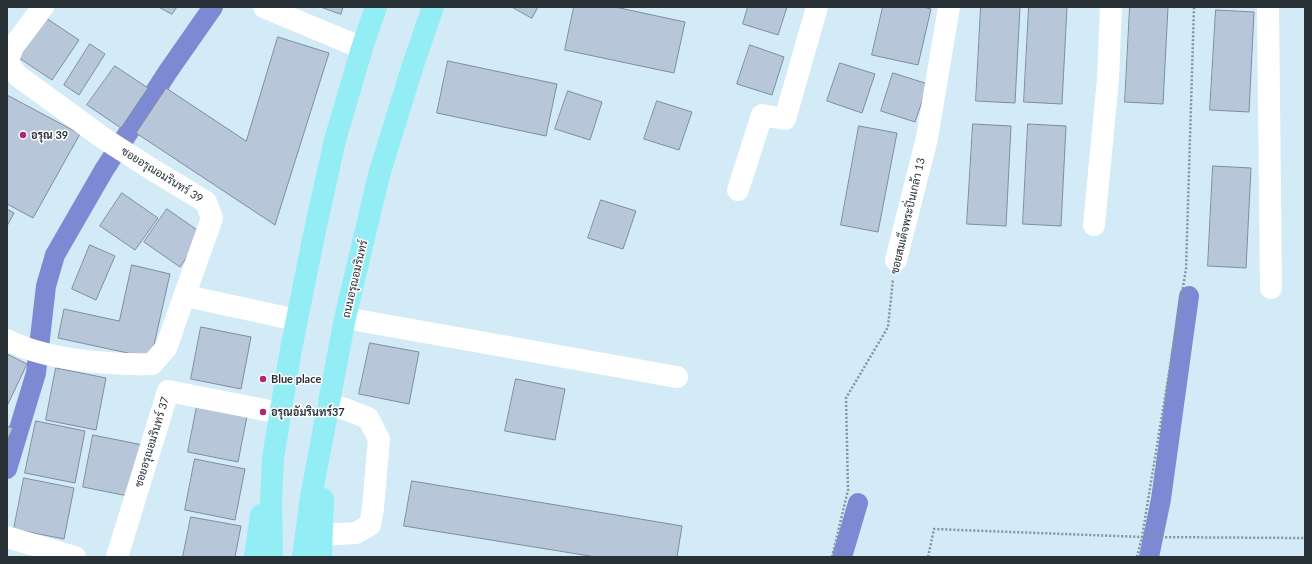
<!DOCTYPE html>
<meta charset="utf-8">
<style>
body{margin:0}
#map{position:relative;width:1312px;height:564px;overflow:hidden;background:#d2ebf6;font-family:Lato,sans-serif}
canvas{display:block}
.frame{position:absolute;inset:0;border:8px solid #283136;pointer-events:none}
</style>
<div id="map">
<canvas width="1312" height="564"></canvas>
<div class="frame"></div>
</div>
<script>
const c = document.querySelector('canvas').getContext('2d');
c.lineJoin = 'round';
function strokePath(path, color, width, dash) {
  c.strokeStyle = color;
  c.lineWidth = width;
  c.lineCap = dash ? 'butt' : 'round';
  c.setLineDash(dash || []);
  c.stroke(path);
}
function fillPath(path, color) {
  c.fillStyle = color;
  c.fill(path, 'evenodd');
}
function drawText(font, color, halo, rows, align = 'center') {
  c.font = font + ' Lato,Sarabun,sans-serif';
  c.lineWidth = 3;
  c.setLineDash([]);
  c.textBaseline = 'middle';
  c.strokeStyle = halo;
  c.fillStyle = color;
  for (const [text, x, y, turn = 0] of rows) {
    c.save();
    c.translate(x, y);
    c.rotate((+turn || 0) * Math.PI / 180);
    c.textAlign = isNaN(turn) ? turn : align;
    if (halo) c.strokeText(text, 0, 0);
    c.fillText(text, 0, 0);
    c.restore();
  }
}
strokePath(new Path2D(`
 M7,469L36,373L46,286L55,255L104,170L169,70L213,7
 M842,557L858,503
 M1149,557L1161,499L1189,296`), '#7d8ad3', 20);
const building = new Path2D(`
 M159,7H177L172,14Z
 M321,7H343L341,14Z
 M512,7H538L532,18Z
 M574,7H615L685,22L674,73L565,50Z
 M748,7H787L778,35L743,24Z
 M883,7H923L931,9L918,65L872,55Z
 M981,7H1020L1015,103L976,101Z
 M1029,7H1067L1062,104L1024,102Z
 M1130,7H1168L1163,104L1125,102Z
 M1216,10L1254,12L1249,112L1210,110Z
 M46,18L79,40L52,80L19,58Z
 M278,37L329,53L275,225L136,133L166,88L246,141Z
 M90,44L105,54L79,95L64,85Z
 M750,45L784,57L772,95L737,84Z
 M448,61L557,84L546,136L437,113Z
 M840,63L875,74L862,113L827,101Z
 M115,66L148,88L121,128L87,105Z
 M893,73L928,84L915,122L881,111Z
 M568,91L602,102L590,140L555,129Z
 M7,95L80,134L33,218L7,204Z
 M657,101L692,112L679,150L644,139Z
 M973,124L1011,126L1006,226L967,224Z
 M1028,124L1066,126L1061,226L1023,224Z
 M859,126L897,133L878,232L841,225Z
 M1213,166L1251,168L1246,268L1208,266Z
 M122,193L158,218L135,250L100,226Z
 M601,200L636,211L623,249L588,238Z
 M7,209L14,213L7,226Z
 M167,209L203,234L180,267L144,242Z
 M90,245L115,256L96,300L72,289Z
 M132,265L170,274L151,358L58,338L64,309L119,321Z
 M201,327L251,337L241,389L191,379Z
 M370,343L419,352L409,404L359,394Z
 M7,354L27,364L7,406Z
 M56,368L106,378L96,430L46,420Z
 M516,379L565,389L555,440L505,431Z
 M198,401L248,411L238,462L188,452Z
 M36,421L85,431L75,483L25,473Z
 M7,426L13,428L7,441Z
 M93,435L143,445L133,497L83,487Z
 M195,459L245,469L235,520L185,510Z
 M24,478L74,488L64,539L14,529Z
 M412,481L682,526L677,557H596L404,526Z
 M191,517L241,526L235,557H183Z`);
fillPath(building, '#b7c7d9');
strokePath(building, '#7e8d9e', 1);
strokePath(new Path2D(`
 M832,557L848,490L846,398L888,327L893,279
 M928,557L934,529L1142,537L1305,538
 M1137,557L1142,537L1186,269L1194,7`), '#82949c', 2.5, [2, 2]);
strokePath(new Path2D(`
 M264,7L362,48
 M1268,7L1271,288
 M7,62L13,47L43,7
 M7,63L18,76L103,138L153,170L206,202L212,218L166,348L152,364C108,365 46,360 7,340
 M738,190L762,115L785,119L817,7
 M1094,225L1108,79L1111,7
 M896,260L927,138L949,7
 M186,296L297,320
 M345,318L677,377
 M321,535L356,533L370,525L373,508L379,439L368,418L345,409L328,405
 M7,537L75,557
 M117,557L168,391L280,413`), '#fff', 22);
strokePath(new Path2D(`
 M255,557L261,515
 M272,557L271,502L273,458L291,349L314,235L335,140L362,48L376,7
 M303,557L311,497L345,318L379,175L412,68L433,7
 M321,557L323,499`), '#92eef4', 22);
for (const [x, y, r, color] of [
 [23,135,4,"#ab2a77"],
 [263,379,4,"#ab2a77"],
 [263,412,4,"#ab2a77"]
]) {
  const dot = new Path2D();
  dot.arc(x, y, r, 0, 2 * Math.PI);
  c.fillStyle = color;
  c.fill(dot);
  strokePath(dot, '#fff', 1.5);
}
drawText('bold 11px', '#283136', '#fff', [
 ["อรุณ 39",31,135],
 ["Blue place",271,379],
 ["อรุณอัมรินทร์37",271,412]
], 'left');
drawText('11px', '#283136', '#fff', [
 ["ซอยอรุณอมรินทร์ 39",162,175,32],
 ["ซอยสมเด็จพระปิ่นเกล้า 13",908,216,-77],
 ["ถนนอรุณอมรินทร์",355,279,-77],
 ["ซอยอรุณอมรินทร์ 37",152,442,-73]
]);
</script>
